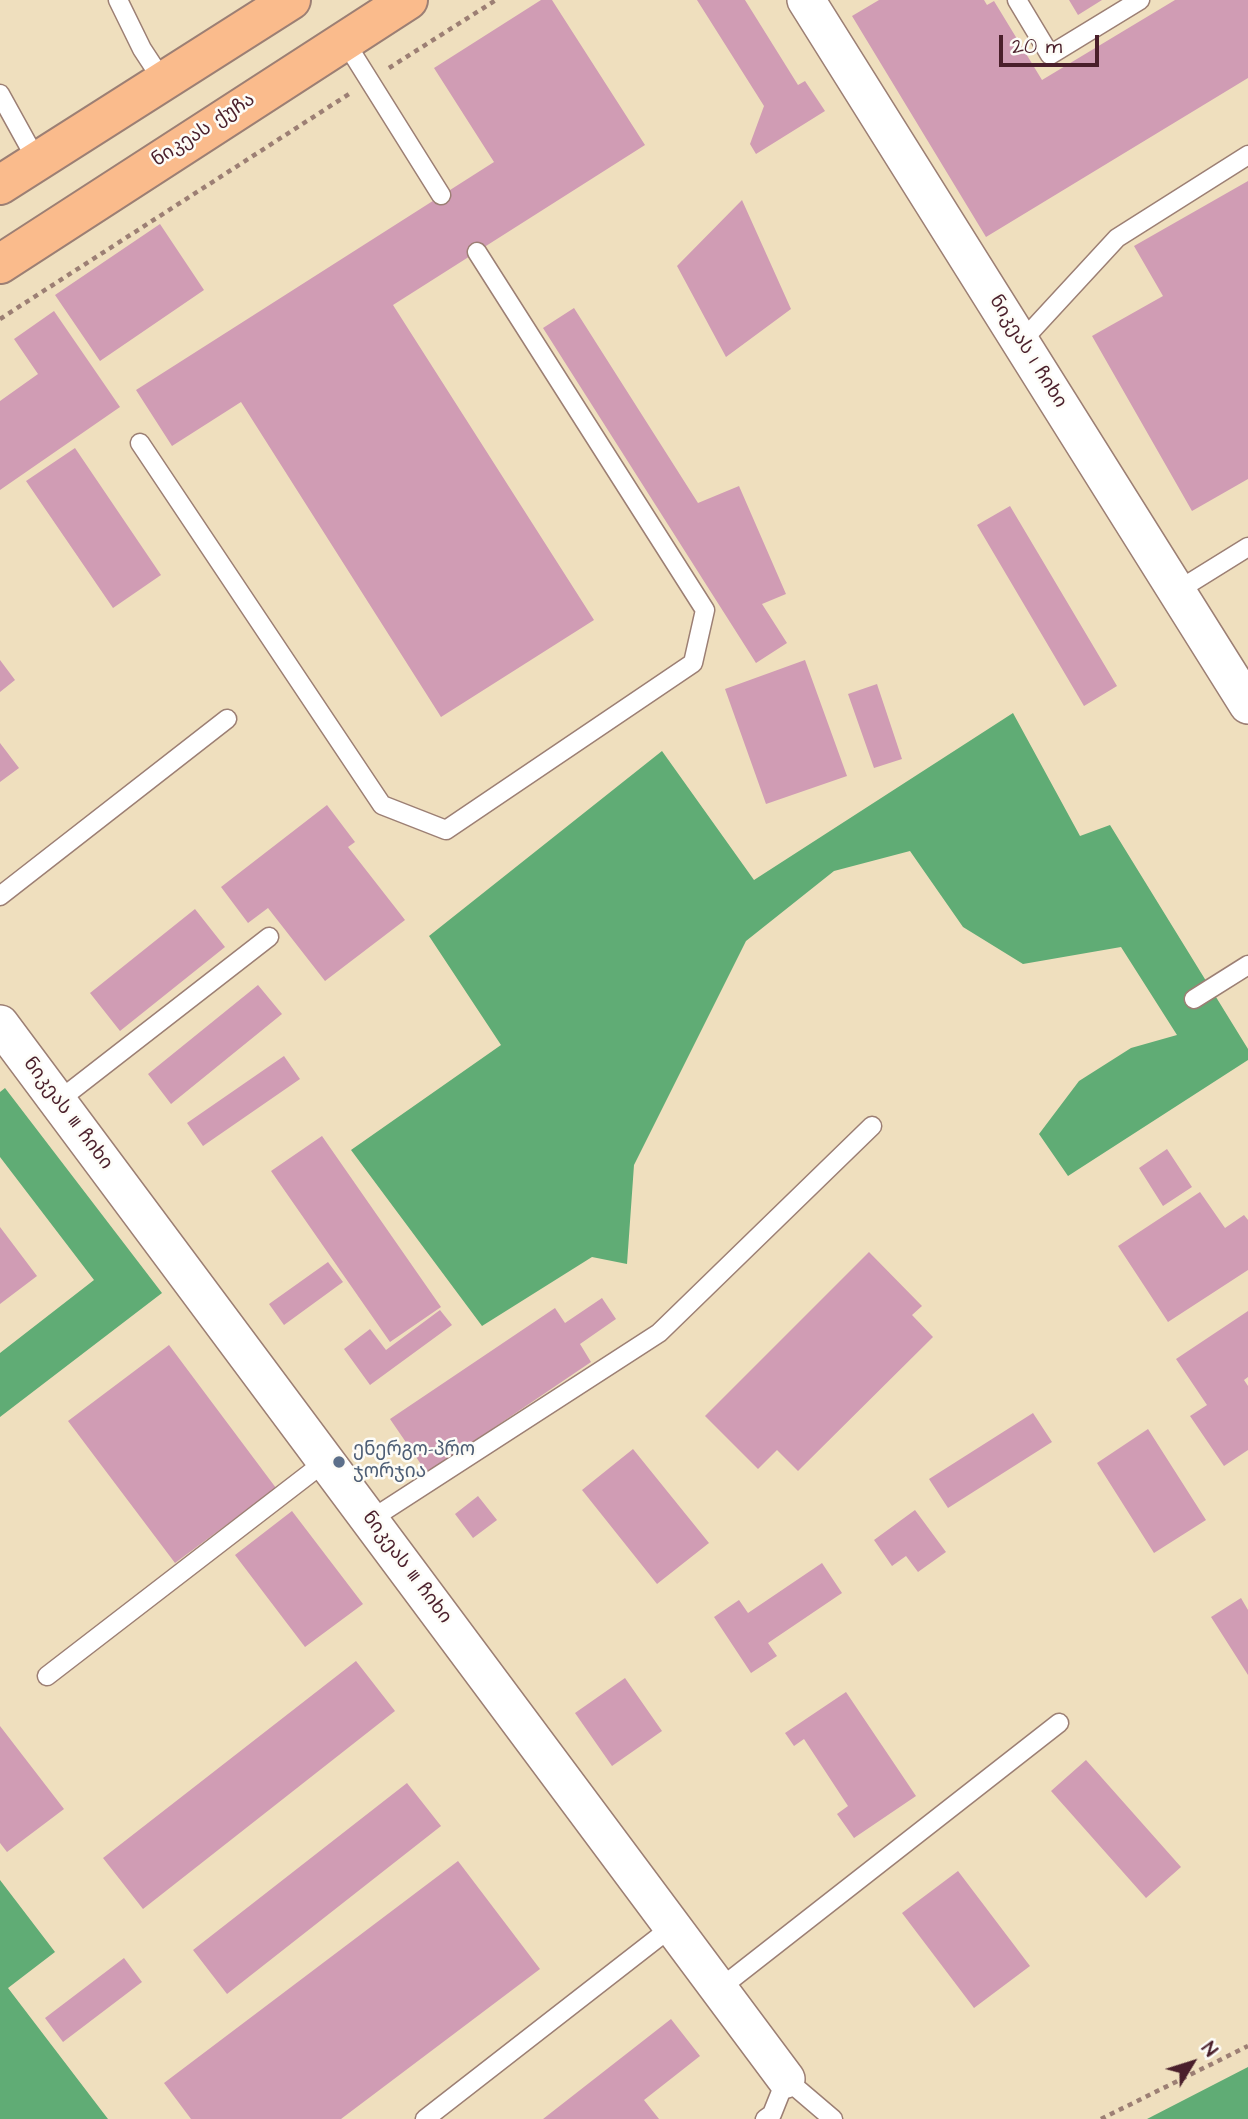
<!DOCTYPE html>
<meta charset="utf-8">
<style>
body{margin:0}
#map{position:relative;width:1248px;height:2119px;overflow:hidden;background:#efdfbe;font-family:"Architects Daughter",sans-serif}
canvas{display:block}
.north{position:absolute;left:1157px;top:2028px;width:70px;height:70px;-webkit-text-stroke:5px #fdfcf7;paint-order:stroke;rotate:52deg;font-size:19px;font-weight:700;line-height:28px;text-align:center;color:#4a1f2b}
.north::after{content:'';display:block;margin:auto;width:24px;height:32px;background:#4a1f2b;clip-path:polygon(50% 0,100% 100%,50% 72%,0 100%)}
.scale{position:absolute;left:999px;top:35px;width:100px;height:32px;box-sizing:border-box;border:4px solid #4a1f2b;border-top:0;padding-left:9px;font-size:21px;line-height:24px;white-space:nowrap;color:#4a1f2b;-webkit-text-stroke:5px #fdfcf7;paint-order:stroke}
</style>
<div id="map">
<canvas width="1248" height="2119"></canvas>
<div class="north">N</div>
<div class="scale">20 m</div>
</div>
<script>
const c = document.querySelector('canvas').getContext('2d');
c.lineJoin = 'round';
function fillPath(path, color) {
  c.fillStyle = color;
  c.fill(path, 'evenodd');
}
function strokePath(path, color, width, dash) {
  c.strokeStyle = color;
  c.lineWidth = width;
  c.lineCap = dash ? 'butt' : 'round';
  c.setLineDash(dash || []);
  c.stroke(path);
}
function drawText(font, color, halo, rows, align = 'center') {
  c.font = font + ' "Architects Daughter","Noto Sans Georgian",sans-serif';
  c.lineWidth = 5;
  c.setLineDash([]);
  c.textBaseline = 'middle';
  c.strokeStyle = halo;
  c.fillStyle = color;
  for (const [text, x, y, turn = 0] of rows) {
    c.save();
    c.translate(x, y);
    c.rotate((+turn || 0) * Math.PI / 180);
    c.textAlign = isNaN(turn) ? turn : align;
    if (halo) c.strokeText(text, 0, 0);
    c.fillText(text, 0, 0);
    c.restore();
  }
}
fillPath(new Path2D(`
 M1013,713L1080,836L1110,825L1248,1049V1060L1068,1176L1039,1134L1079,1081L1131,1048L1177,1035L1121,947L1023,964L963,927L910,851L834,871L746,941L634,1165L627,1264L592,1257L482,1326L351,1150L501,1045L429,936L662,751L754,880Z
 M5,1088L162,1293L0,1417V1353L94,1280L0,1157V1092Z
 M0,1880L55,1952L8,1988L108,2119H0Z
 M1248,2067V2119H1147Z`), '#60ac75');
fillPath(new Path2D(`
 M541,0H552L645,145L393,305L594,620L441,717L241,402L172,446L136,390L494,162L434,68Z
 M697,0H745L798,85L805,81L825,111L756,154L750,144L764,106Z
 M879,0H984L987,5L994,1L1042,80L1175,0H1248V78L986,237L852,16Z
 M1069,0H1102L1078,15Z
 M1248,181V479L1192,511L1092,336L1163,296L1134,246Z
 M742,200L791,309L726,357L677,266Z
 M160,224L204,290L100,361L55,295Z
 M574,308L698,503L739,486L786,594L762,604L787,643L756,663L543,328Z
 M54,311L120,407L0,490V401L38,374L14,339Z
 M75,448L161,575L113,608L26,481Z
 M1010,506L1117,686L1084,706L977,525Z
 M0,660L15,680L0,692Z
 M805,660L847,776L766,804L725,689Z
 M877,684L902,759L874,768L848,694Z
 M0,743L19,768L0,782Z
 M327,805L355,842L348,847L405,920L325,981L268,908L248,923L221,887Z
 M195,909L225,947L120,1031L90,993Z
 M258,985L282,1014L171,1104L148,1074Z
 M284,1056L300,1079L203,1146L187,1123Z
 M322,1136L441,1307L390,1342L271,1171Z
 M1167,1149L1192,1187L1163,1206L1139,1168Z
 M1200,1192L1225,1228L1244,1215L1248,1220V1270L1168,1322L1118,1246Z
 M0,1227L37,1276L0,1304Z
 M869,1252L922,1306L912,1315L933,1337L798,1471L777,1450L758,1469L705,1416Z
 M328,1262L343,1282L284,1325L269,1304Z
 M602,1298L616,1319L580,1344L591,1362L427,1473L390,1419L555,1308L565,1323Z
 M440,1310L452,1325L370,1385L344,1349L370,1329L386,1350Z
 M1248,1311V1377L1244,1380L1248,1386V1450L1224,1466L1190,1416L1207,1405L1176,1359Z
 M169,1345L276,1488L175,1563L68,1421Z
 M1033,1413L1052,1442L948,1508L929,1479Z
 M1148,1429L1206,1520L1154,1553L1097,1463Z
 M633,1449L709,1543L657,1584L582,1490Z
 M478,1496L497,1520L473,1538L455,1514Z
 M915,1510L946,1552L918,1572L906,1556L892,1566L874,1540Z
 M292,1511L363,1604L305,1647L235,1555Z
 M822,1563L842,1593L768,1643L777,1656L751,1673L714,1617L739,1600L748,1613Z
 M1241,1598L1248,1610V1675L1211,1617Z
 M356,1661L395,1711L143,1909L103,1858Z
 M625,1678L662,1731L612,1766L575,1713Z
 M846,1692L916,1796L854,1838L837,1814L848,1806L804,1739L794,1746L785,1733Z
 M0,1726L64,1809L7,1852L0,1843Z
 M1086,1760L1181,1867L1146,1898L1051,1791Z
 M407,1783L441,1826L227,1994L193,1950Z
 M458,1861L540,1969L341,2119H191L164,2083Z
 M958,1871L1030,1966L974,2008L902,1913Z
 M124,1958L142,1982L63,2042L45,2018Z
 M671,2019L700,2056L644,2100L659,2119H543Z`), '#d09cb4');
const service = new Path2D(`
 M118,0L142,49L163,81
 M1017,0L1050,55L1140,0
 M344,40L441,195
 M0,94L37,161
 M1021,342L1117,238L1248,155
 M140,443L382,805L446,830L693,663L705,610L477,252
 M1177,591L1248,547
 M0,896L227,719
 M1194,999L1248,965
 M58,1101L269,937
 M370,1520L659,1333L872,1126
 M47,1676L326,1461
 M719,1989L1059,1723
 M425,2119L673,1926
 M765,2119L772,2114L786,2079L833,2119`);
const minor = new Path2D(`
 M806,0L1248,705
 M0,1024L786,2079`);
const primary = new Path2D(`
 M0,185L291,0
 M0,264L408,0`);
strokePath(service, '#9c7f74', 21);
strokePath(minor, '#9c7f74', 40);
strokePath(primary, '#9c7f74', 42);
strokePath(new Path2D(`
 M389,68L496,0
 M0,319L349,94
 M1101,2119L1248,2046`), '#9c7f74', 4.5, [5, 5]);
strokePath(service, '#fff', 18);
strokePath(minor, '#fff', 37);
strokePath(primary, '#fabb8c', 38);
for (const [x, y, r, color] of [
 [339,1462,7,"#5c6f8a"]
]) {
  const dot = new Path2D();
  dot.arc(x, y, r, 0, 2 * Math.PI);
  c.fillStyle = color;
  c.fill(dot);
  strokePath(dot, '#fdfcf7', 2.5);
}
drawText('19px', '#4a1f2b', '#fdfcf7', [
 ["ნიკეას ქუჩა",204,131,-33],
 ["ნიკეას I ჩიხი",1027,352,58],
 ["ნიკეას III ჩიხი",67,1114,53],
 ["ნიკეას III ჩიხი",406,1568,53]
]);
drawText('19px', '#4e5e75', '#fdfcf7', [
 ["ენერგო-პრო",353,1451],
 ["ჯორჯია",353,1473]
], 'left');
</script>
